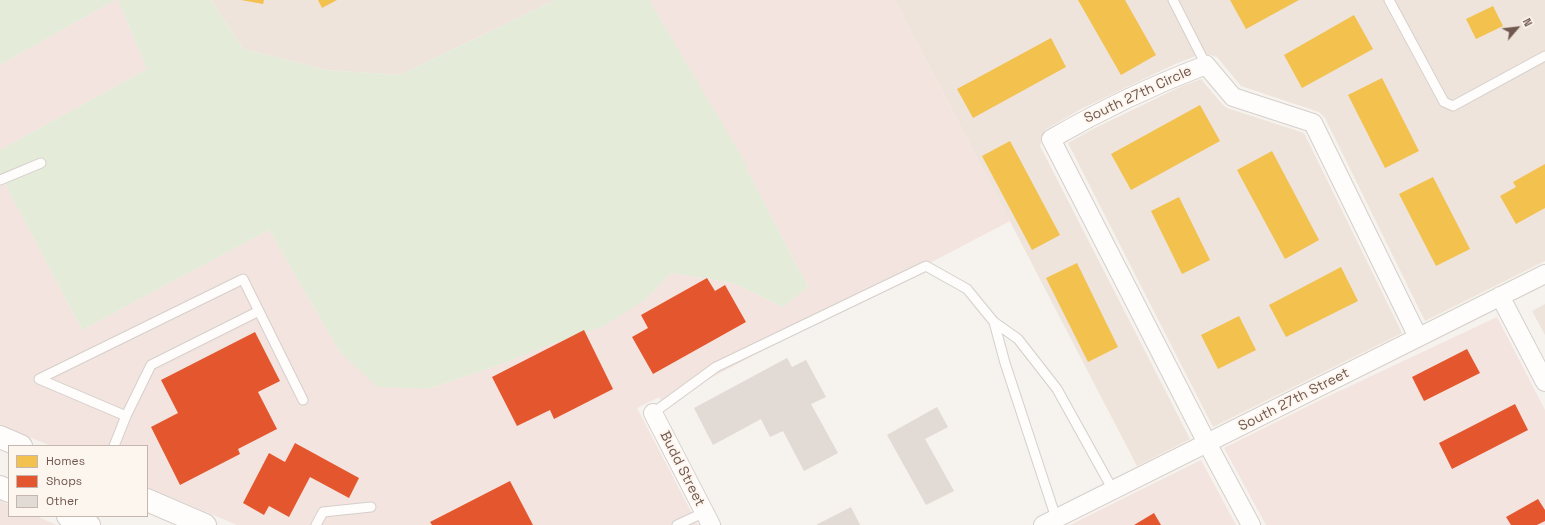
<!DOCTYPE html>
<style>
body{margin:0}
#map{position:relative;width:1545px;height:525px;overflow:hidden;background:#f6f2ed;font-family:"Space Grotesk",sans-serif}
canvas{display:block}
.legend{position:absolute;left:8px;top:445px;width:140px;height:72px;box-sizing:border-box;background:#fdf6ef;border:1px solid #c5b7af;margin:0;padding:5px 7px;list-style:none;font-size:12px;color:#71584f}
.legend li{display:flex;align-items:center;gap:8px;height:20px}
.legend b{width:20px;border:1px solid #c5b7af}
.north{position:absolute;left:1497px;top:8px;width:40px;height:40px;-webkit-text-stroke:3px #fdf6ef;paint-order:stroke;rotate:62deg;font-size:11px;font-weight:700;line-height:16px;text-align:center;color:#71584f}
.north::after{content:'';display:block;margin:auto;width:14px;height:18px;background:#71584f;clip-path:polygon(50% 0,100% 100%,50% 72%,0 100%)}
</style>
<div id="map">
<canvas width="1545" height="525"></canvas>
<ul class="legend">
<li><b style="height:11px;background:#f2c14e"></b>Homes</li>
<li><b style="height:11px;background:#e4572e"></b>Shops</li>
<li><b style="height:11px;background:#e2dad4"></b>Other</li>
</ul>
<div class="north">N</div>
</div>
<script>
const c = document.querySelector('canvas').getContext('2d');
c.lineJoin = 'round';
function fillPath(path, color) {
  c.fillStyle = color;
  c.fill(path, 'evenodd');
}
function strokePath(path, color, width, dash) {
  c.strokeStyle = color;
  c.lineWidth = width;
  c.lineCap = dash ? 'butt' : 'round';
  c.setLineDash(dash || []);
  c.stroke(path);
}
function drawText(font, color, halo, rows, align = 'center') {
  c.font = font + ' "Space Grotesk",sans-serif';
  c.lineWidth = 4;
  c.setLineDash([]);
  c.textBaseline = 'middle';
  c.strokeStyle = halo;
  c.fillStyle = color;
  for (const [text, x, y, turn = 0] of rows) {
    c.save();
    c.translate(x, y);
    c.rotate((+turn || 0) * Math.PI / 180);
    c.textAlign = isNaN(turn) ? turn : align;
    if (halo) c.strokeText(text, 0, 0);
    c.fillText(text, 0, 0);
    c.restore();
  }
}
fillPath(new Path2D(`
 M211,0H555L400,75L326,70L243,49Z
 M895,0H1545V261L1425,321L1325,118L1319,112L1241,86L1217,57L1203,53L1173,65L1081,109L1045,130L1040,146L1190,439L1137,466Z
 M1201,79L1222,104L1227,108L1304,133L1402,333L1213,427L1068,143L1091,130L1182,86Z
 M1545,304V335L1532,311Z`), '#eee4db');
fillPath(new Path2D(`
 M115,0H118L147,69L0,150V65Z
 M649,0H895L1010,221L663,403L659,397L637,408L698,525H237L147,487V446H51L0,425V174L82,330L269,230L340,352L428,389L502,364L645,300L671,273L733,283L783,307L808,287L746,168L747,167Z
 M1497,317L1545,410V525H1266L1224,448L1316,402Z
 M1201,460L1236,525H1070Z
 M0,501L9,505V516H36L57,525H0Z`), '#f3e4df');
fillPath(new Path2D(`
 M0,0H115L0,65Z
 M118,0H211L243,49L326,70L400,75L555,0H649L748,167L746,168L808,287L783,307L733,283L671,273L645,300L602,327L543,347L502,364L428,389L377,387L340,352L269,230L82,330L0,174V150L147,69Z`), '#e5ebd9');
fillPath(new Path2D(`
 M241,0H264L263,4Z
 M318,0H337L322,8Z
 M1078,0H1125L1156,55L1121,75Z
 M1230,0H1299L1246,29Z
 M1493,6L1503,26L1476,39L1466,19Z
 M1354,15L1373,49L1302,88L1284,55Z
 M1051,38L1066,67L973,118L957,89Z
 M1382,78L1419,151L1385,168L1348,95Z
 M1200,105L1220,141L1131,190L1111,154Z
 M1010,141L1060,235L1032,250L982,156Z
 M1272,151L1319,240L1285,259L1237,170Z
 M1545,164V208L1516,224L1500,196L1516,187L1513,182Z
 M1433,177L1470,249L1436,266L1399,194Z
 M1179,197L1210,260L1182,274L1151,211Z
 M1077,263L1118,347L1088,362L1046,278Z
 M1341,267L1358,301L1286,337L1269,305Z
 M1239,316L1256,350L1218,369L1201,335Z`), '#f2c14e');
fillPath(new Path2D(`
 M707,278L715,291L725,285L746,322L653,374L632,337L648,328L641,315Z
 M584,330L613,389L554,419L550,410L517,426L492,377Z
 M255,332L280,381L258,392L277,429L238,449L240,454L180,485L151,427L178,413L161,380Z
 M1467,349L1480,373L1424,401L1412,377Z
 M1515,404L1528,430L1452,469L1439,443Z
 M295,443L359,478L349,498L310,477L289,517L269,506L264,515L243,503L269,453L285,462Z
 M510,481L533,525H432L430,522Z
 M1538,499L1545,510V521L1537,525H1511L1506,517Z
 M1154,513L1161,525H1134Z`), '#e4572e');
fillPath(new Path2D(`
 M787,358L792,367L806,360L826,397L811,404L838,453L804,471L783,431L770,437L761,419L713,445L694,408Z
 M937,407L948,427L925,439L954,491L926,505L887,435Z
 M851,507L860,525H816Z`), '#e2dad4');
const lane = new Path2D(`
 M1173,0L1206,65
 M1389,0L1444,102L1453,106L1545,56
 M0,180L41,163
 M994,322L1005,363L1056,518
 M653,413L716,367L926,266L967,289L994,322L1018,339L1057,389L1113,490
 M126,416L151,365L259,311
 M114,446L126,416L39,379L243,279L303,400
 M316,525L323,512L371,507
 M677,525L705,512`);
const street = new Path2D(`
 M1500,296L1545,382
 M653,413L711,525
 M1043,525L1545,274
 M1251,525L1207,443L1051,139C1101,110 1153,85 1206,65L1233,97L1313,123L1418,337`);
const secondary = new Path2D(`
 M0,437L21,446
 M0,487L9,491
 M147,500L205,525
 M68,516L89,525`);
strokePath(lane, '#d5cfcb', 11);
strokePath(street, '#d5cfcb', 20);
strokePath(secondary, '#d5ceca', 24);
strokePath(lane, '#fefdfc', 9);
strokePath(street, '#fefdfc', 18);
strokePath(secondary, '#fefdfc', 22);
drawText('14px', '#71584f', '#fdf6ef', [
 ["South 27th Circle",1138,95,-25],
 ["South 27th Street",1294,400,-27],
 ["Budd Street",682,469,63]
]);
</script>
